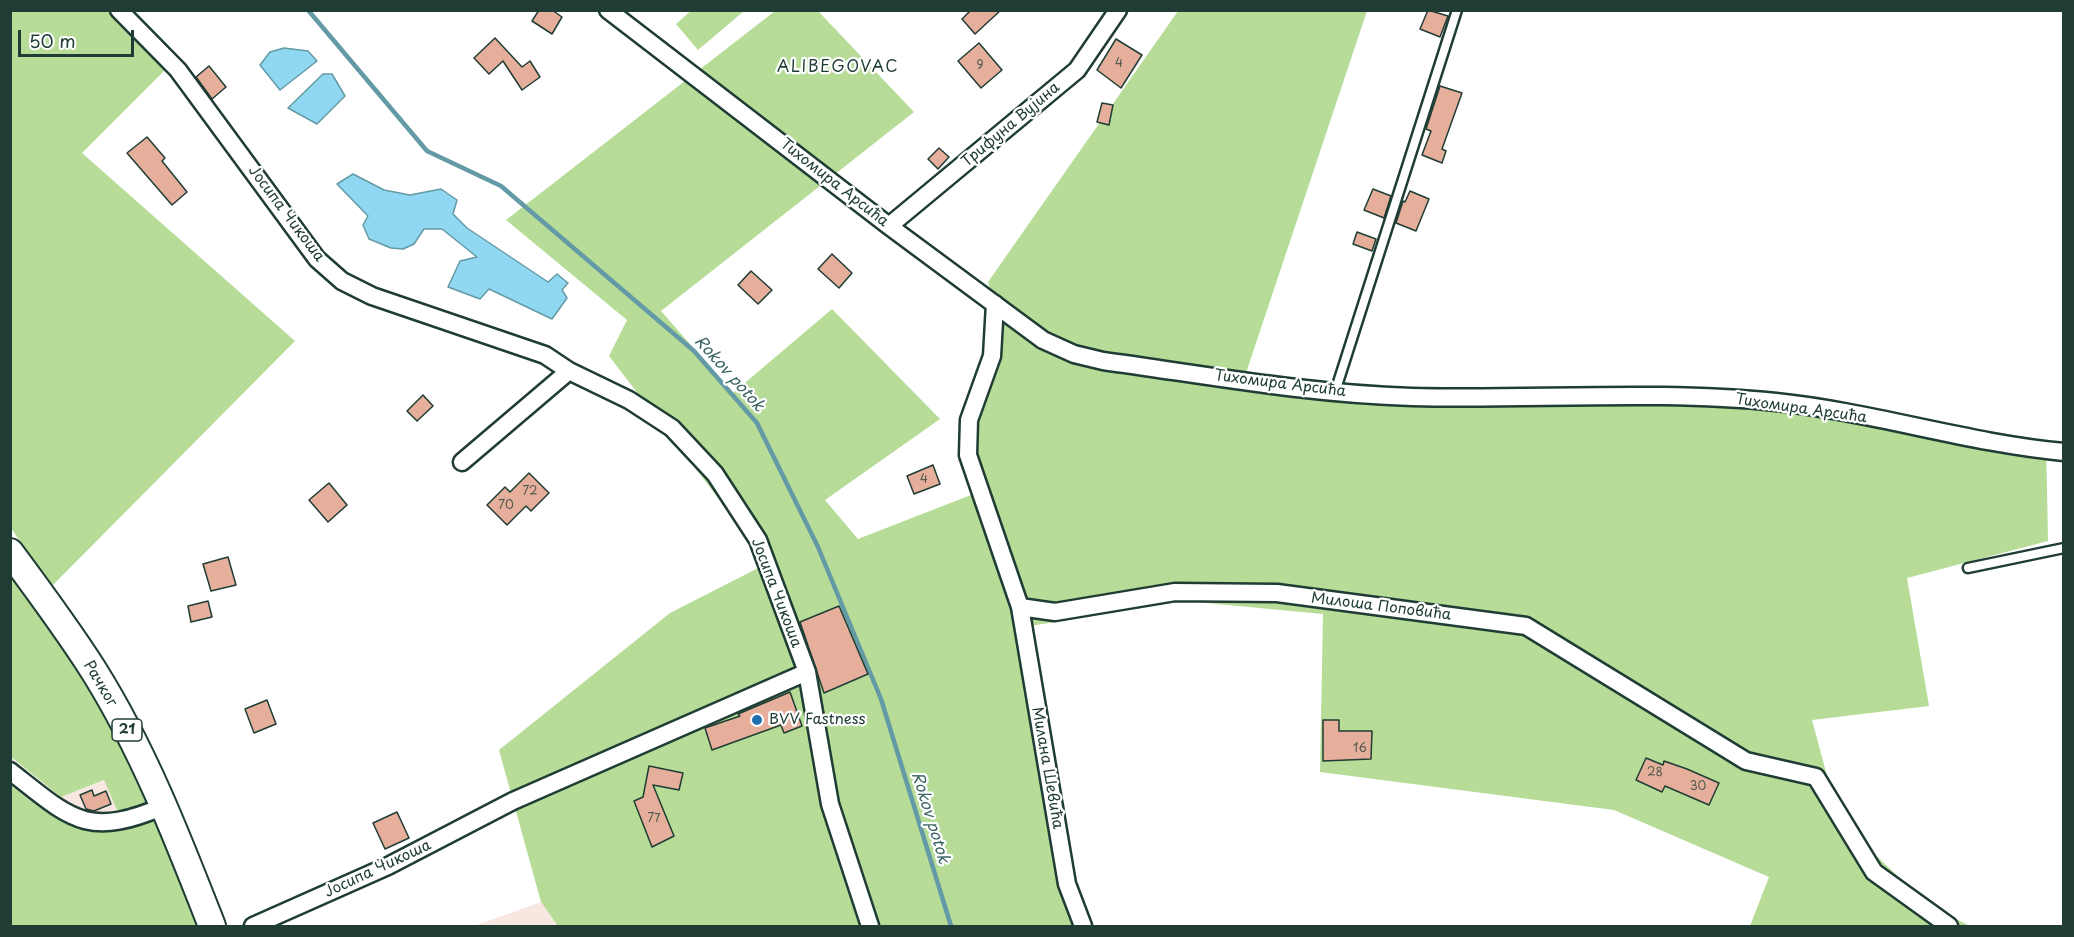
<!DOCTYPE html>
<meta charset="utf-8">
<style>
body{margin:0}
#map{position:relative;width:2074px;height:937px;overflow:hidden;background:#fff;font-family:"Playpen Sans",sans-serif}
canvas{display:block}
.frame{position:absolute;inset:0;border:12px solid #1f3d34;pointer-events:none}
.scale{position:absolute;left:18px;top:30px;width:116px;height:27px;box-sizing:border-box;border:3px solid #1f3d34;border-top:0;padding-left:8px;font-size:18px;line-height:21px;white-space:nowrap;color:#1f3d34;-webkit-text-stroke:4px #fff;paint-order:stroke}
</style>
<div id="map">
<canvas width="2074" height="937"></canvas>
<div class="frame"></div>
<div class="scale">50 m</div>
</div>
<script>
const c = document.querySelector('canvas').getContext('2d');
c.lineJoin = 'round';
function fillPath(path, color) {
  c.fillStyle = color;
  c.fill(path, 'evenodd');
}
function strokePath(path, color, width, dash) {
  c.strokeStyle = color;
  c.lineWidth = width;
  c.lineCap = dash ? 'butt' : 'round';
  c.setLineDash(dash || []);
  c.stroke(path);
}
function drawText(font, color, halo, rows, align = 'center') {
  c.font = font + ' "Playpen Sans",sans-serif';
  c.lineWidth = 4.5;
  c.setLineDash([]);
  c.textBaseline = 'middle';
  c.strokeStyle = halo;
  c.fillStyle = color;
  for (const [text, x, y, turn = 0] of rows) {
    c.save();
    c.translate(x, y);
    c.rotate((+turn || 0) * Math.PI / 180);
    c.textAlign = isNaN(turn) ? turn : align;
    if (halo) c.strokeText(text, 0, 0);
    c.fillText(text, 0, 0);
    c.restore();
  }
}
fillPath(new Path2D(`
 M10,757L61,797L105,780L160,817L110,833H91L68,825L47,813L11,785Z
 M541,902L558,926H474Z`), '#f8e7e1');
fillPath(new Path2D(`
 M692,10H744V11L698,50L676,24Z
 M11,11H119L170,65L82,153L295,341L50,588L11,528Z
 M775,11H818L914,112L661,311L733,393L832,309L940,419L825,500L858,539L976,493L961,428L999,314L988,282L1178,11H1367L1245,376L1410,390L1714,388L1877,416L2046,440L2048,541L1907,578L1929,706L1812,720L1839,820L1928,905L1970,926H1750L1769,877L1614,810L1320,772L1323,614L1185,601L1024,627L1078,926H558L541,902L499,750L670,613L768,563L609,356L627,320L506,220Z
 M10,564L55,626L154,802L118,812L104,780L61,797L11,757Z
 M10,785C67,828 90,847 160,817L202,926H11Z`), '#b6dc97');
const water = new Path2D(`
 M284,48L308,51L317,61L280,90L260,65L270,52Z
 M323,74H332L345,96L317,124L288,108Z
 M353,174L384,190L410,195L441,189L457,200L453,214L467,228L548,282L557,274L568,283L562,290L567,298L552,319L489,289L480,299L448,287L460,261L477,257L442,229H424L414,244L403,249L391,248L369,239L363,225L368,216L337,184Z`);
fillPath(water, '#90d8f1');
strokePath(water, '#639aa5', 1.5);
strokePath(new Path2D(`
 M308,10L427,151L501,186L694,351L757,423L818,547L881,699L951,926`), '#639aa5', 4.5);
const building = new Path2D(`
 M539,10H552L562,17L552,34L532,21Z
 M971,10H1001L975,34L962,19Z
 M1428,10L1448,16L1440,37L1420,29Z
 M495,38L522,67L530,61L540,77L522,90L503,61L489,74L474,58Z
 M1116,39L1142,55L1121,88L1097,70Z
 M979,43L1002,70L981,88L958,61Z
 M209,66L226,87L212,99L196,77Z
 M1440,86L1462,93L1442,149L1446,151L1442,163L1422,155L1431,131L1426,129Z
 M1102,103L1113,105L1109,125L1097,122Z
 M147,137L165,158L162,161L187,192L172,205L127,153Z
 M939,148L949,157L938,169L928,159Z
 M1373,189L1391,196L1384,218L1364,210Z
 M1410,191L1429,199L1416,231L1396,223L1403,201L1405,202Z
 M1357,232L1376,239L1372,251L1353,244Z
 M832,254L852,273L839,288L818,269Z
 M751,271L772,290L758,304L738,285Z
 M423,395L433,406L417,421L407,411Z
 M933,465L940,484L914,494L907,476Z
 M529,473L549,493L531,511L526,506L507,525L487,505L505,487L510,492Z
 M329,483L347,505L328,522L309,500Z
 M228,557L236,585L211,591L203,564Z
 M208,601L212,617L191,622L188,606Z
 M839,606L868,674L824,693L800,622Z
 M790,692L802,726L784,733L781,725L712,750L705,728L740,716L738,714Z
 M267,700L276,724L254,733L245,709Z
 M1323,720H1339V731H1372L1371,759L1323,761Z
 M1646,758L1663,765L1664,761L1687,769L1719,783L1709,805L1665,786L1662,792L1636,780Z
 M649,766L683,773L679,790L653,785L674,836L652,847L634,801L643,797Z
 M92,790L94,796L106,791L111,804L94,811L86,809L80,795Z
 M397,812L409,838L385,849L373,823Z`);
fillPath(building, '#e6af9c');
strokePath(building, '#1f3d34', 1.5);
const service = new Path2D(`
 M1335,392L1457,10
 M1968,568L2064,548`);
const minor = new Path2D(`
 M119,10L178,70L317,259L342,281L372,296L545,355L569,371L629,400L672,428L715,474L758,540L807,672L830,804L870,926
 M608,10L889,226L1043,340L1074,354L1103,361C1206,375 1308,394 1412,397C1532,400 1657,390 1776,402C1873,412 1967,443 2064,452
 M889,226L1077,70L1118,10
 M995,304L992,356L969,420L968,455L1020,607L1067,884L1083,926
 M462,462L569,371
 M1020,607L1055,612L1175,592L1277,593L1526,626L1746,761L1816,777L1874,872L1949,926
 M10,771C71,819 87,839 164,806
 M253,926L388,866L513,801L807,672`);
const primary = new Path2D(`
 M10,552C39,591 68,630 94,671C144,751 178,839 212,926`);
strokePath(service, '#1f3d34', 13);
strokePath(minor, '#1f3d34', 21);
strokePath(primary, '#1f3d34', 30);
strokePath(service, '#fff', 8);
strokePath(minor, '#fff', 16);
strokePath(primary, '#fff', 26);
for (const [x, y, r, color] of [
 [757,720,6,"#1f6fb2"]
]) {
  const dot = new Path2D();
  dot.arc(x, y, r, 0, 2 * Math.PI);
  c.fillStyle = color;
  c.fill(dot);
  strokePath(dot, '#fff', 2);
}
drawText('12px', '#515a4e', null, [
 ["4",1119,64],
 ["9",980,66],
 ["4",924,480],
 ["72",530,492],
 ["70",506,506],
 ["16",1360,749],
 ["28",1655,773],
 ["30",1698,787],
 ["77",654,819]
]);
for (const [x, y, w] of [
 [127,730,30]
]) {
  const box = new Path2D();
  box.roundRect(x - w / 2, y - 11, w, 22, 4.5);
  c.fillStyle = '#fff';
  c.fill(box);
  strokePath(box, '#1f3d34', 1.5);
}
drawText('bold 14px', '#1f3d34', null, [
 ["21",127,730]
]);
drawText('15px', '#1f3d34', '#fff', [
 ["Трифуна Вујина",1011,125,-40],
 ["Тихомира Арсића",834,183,38],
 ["Јосипа Чикоша",286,214,53],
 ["Тихомира Арсића",1280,384,7],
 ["Тихомира Арсића",1801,409,8],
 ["Јосипа Чикоша",776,593,69],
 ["Милоша Поповића",1381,607,7],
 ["Рачког",100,684,59],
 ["Милана Шевића",1047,768,80],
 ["Јосипа Чикоша",378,869,-25]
]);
drawText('15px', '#1f3d34', '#fff', [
 ["BVV Fastness",769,720]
], 'left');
c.letterSpacing = '1.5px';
drawText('16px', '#1f3d34', '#fff', [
 ["ALIBEGOVAC",838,68]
]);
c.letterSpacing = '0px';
drawText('italic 16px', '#3b6463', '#fff', [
 ["Rokov potok",729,374,48],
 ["Rokov potok",930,818,73]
]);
</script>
